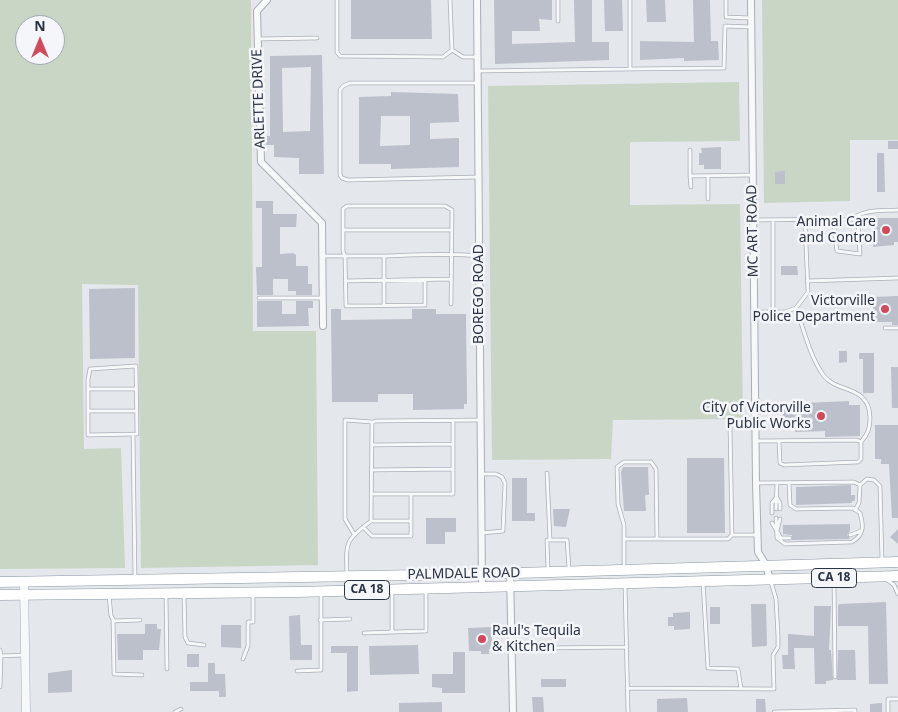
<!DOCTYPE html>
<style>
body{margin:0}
#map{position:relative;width:898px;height:712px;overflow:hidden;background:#e4e7ec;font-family:"Noto Sans",sans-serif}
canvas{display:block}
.north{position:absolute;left:15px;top:15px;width:50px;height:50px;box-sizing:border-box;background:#f4f6f9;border:1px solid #a4a8b1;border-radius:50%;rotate:0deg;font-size:14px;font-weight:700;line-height:20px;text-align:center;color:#2b3445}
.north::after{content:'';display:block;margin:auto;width:18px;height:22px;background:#d1495b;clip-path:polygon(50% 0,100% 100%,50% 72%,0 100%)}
</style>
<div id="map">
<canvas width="898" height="712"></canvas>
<div class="north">N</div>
</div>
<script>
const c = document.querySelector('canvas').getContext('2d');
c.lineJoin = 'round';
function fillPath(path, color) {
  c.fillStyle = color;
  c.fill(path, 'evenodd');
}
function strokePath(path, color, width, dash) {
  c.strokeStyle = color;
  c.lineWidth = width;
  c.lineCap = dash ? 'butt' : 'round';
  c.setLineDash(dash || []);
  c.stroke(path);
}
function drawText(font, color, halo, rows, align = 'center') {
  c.font = font + ' "Noto Sans",sans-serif';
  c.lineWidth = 5;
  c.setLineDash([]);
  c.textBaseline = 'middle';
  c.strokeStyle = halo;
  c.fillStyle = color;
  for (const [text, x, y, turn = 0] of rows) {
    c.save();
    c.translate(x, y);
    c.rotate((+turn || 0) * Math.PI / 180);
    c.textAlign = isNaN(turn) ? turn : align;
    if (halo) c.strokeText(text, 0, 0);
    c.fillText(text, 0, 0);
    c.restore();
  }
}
fillPath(new Path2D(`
 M0,0H251L253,331H316L318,565L141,568L138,285L82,284L84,449L121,448L125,568L0,569ZM25,25H55V55H25Z
 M762,0H898V140H850V201L764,203Z
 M739,82L740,141L630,142V205L740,204L743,419L613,420L611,459L492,460L488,86Z`), '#c9d6c5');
fillPath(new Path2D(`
 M351,0H431L432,39H351Z
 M494,0H552V20L539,19L540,31H512V44L575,42L574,0H592V42H609V60L495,64Z
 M604,0H622L623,31H605Z
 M646,0H665L666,22H647Z
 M693,0H710L711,41H718L719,60L684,61V58L640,60V41L694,42Z
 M322,55L324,174H299V158L274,157V145H266V136H270V56ZM311,67L310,131L283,132L282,68Z
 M391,92L458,94L459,122L430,123V139L459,138V167L391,169V164H359V97L391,96ZM381,116H410V145L380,146Z
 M888,141H898V149H888Z
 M721,147V169H704V165H699V153H702L701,148Z
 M877,153H884L885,192H877Z
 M785,171V184H775V172Z
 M256,201H273V214H297L296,227H280V254L293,253L296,255V266H308V284H312V295H296V291H288V279H273V295H257L256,267H262V208H256Z
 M874,218H898V242H894V245L873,247Z
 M781,266H797L798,275H781Z
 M135,288V358L90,359L89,289Z
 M898,296V325H892V322H873V297Z
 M257,301H282V314H296V301H313V308H308L309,326L257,327Z
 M331,309H341V320L412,319V309H436V314H466L467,404H464V409L413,410V394H378V402H332Z
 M839,351H847V362L839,363Z
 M859,353H874V393H863V359H859Z
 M891,367H898V408H892Z
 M849,401V405H860V436L825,437V431L795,432V429H782V404Z
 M875,425H898V518H892L889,464H881V459H875Z
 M687,458H724L725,533H687Z
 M623,467H648L649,495H645L646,511H624L621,472Z
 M512,478H527V513H535V521H512Z
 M851,485V495H855V501H852V503L796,505V487Z
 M553,509H570L566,527L554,526Z
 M426,518H456V532H445V544H426Z
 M850,524V531L847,535L850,539L792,540V535L783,534V525Z
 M898,529V544L890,537Z
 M886,602L888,684H869L868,626H838V606L839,604Z
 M751,604H766L767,646L752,647Z
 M814,606H831L829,650H831L833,680L826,681V684H815L814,648H794L795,669H783L782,655H788V634L814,636Z
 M710,607H720V624H710Z
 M690,612V629L674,630V626H668V617H673V613Z
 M300,615L301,645H312V660H290L289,616Z
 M145,624H157V629H161L159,650H143V660H118L117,634H145Z
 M221,625H241V648L221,647Z
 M492,627V649H489V654H481V651H469L468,628Z
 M418,645L419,674L370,675L369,646Z
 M331,646H358V691L347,692V653H331Z
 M838,650H855L856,680H837Z
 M453,652H465V693H442V688L432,687V674H453Z
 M187,654H199V667H187Z
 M208,663H215V674H225L226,697H219V691H190V682H208Z
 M72,670V692L48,693V673Z
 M541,679H566V687H541Z
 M532,697H543L544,712H533Z
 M687,698L688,712H657V699Z
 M756,699H765L766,712H756Z
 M442,702V712H399V703Z
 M882,703V712H870V704Z`), '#bbc0ca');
const service = new Path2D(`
 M337,0V52L340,56L443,57L452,50L450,0
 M558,0V21
 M630,0V69L724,68L725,26L751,27
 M726,0V17L751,18
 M258,39L317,38
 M452,50L463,57H477
 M479,71L630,69
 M477,83H350L343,86L340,90V175L342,178L348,180L478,177
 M690,150V176L752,175
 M690,176L691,187
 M708,199V176
 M852,219C865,209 882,211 898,210
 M754,220L852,219L858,222L860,254L837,251L833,219
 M773,220V312
 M343,230H452
 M323,256H345L346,306L425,305V280
 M384,256V305
 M345,281L451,279
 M807,281L898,278
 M259,298H322
 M451,304L452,210L445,206H347L343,209V251L345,256H384C415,255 447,253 478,256
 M796,308C804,330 810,357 824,376C837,393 869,385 870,417C870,428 868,434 861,442
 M755,312H785L796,308L808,292L805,220
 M885,328H898
 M136,366L137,434L88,435V380L90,369Z
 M88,389H136
 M88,411H137
 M730,427L732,535
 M133,434L135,579
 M755,441L857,440L861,442V459L858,462L784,465L780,463L779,441
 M372,445L453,444
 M372,470L453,469
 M547,473L550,540
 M481,474H496L502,477L505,483L503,531L482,533
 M756,483L854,482L860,485
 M860,485L867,479L874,480L880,486L882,560
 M371,494H411
 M777,498L780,503V509
 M776,509L777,483
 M855,510L859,503L860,485
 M772,513V503L776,498
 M776,518L777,538L785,544L852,542C864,535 864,526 860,513L853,508L796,509L790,505L789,483
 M371,521H411V494H453V421
 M772,523L781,538H790
 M363,527L372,536H411V521
 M777,531L780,519
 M354,534L345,519V420L372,422
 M850,535L861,531
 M624,539H728L732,535H757
 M624,569V525L618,504L617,467L624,462H651L656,469L657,539
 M548,571L547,540H567L569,569
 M347,575C346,543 344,541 371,521L372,423L375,421L479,420
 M834,579L835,677
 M886,579L894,585L898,594
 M703,582L708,668L738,669L741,689
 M625,585L628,712
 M392,590V632
 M166,594L167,669
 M184,594L185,637L188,643L204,645
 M109,595L111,616L114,621L140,620
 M113,619L114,674L142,675
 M320,620L350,619
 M364,633L426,631V589
 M544,648L627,647
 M0,650L1,656
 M243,659L248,646V622H253V595
 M297,671L321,670V592
 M0,687L1,656L24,655
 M627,688L774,689L773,655L778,647V636L776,599L771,582
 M175,712L181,709
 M774,712L855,710V712
 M888,712V699H898`);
const minor = new Path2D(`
 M267,0L257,11L261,162L322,223L323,326
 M477,0L482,587
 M751,0L756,483L758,552L766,565L770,580
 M510,573L513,712`);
const tertiary = new Path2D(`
 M24,582L26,712`);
const trunk = new Path2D(`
 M0,582L482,574L898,562
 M0,595L297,592L898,576`);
strokePath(service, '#a9aeb7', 4.5);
strokePath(minor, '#a9aeb7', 8);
strokePath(tertiary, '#a9aeb7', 9);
strokePath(trunk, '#8b94a3', 11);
strokePath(service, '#f7f8fa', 3);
strokePath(minor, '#f7f8fa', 6);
strokePath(tertiary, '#f7f8fa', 8);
strokePath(trunk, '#fff', 10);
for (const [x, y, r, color] of [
 [886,230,5,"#d1495b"],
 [885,309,5,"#d1495b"],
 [821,416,5,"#d1495b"],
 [482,639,5,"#d1495b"]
]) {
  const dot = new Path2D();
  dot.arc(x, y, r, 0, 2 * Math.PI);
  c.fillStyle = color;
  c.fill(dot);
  strokePath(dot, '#f4f6f9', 2);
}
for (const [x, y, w] of [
 [834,578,45],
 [367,590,45]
]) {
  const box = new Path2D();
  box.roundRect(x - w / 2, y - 9.5, w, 19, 4);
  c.fillStyle = '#f4f6f9';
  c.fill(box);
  strokePath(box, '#2b3445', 1);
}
drawText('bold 12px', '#2b3445', null, [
 ["CA 18",834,578],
 ["CA 18",367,590]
]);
drawText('14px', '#2b3445', '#f4f6f9', [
 ["ARLETTE DRIVE",259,99,-92],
 ["MC ART ROAD",753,231,-91],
 ["BOREGO ROAD",479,294,-90],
 ["PALMDALE ROAD",464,574,-1]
]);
drawText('14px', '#2b3445', '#f4f6f9', [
 ["Animal Care",876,222],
 ["and Control",876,238],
 ["Victorville",875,301],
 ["Police Department",875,317],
 ["City of Victorville",811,408],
 ["Public Works",811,424],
 ["Raul's Tequila",492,631,"left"],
 ["& Kitchen",492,647,"left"]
], 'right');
</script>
